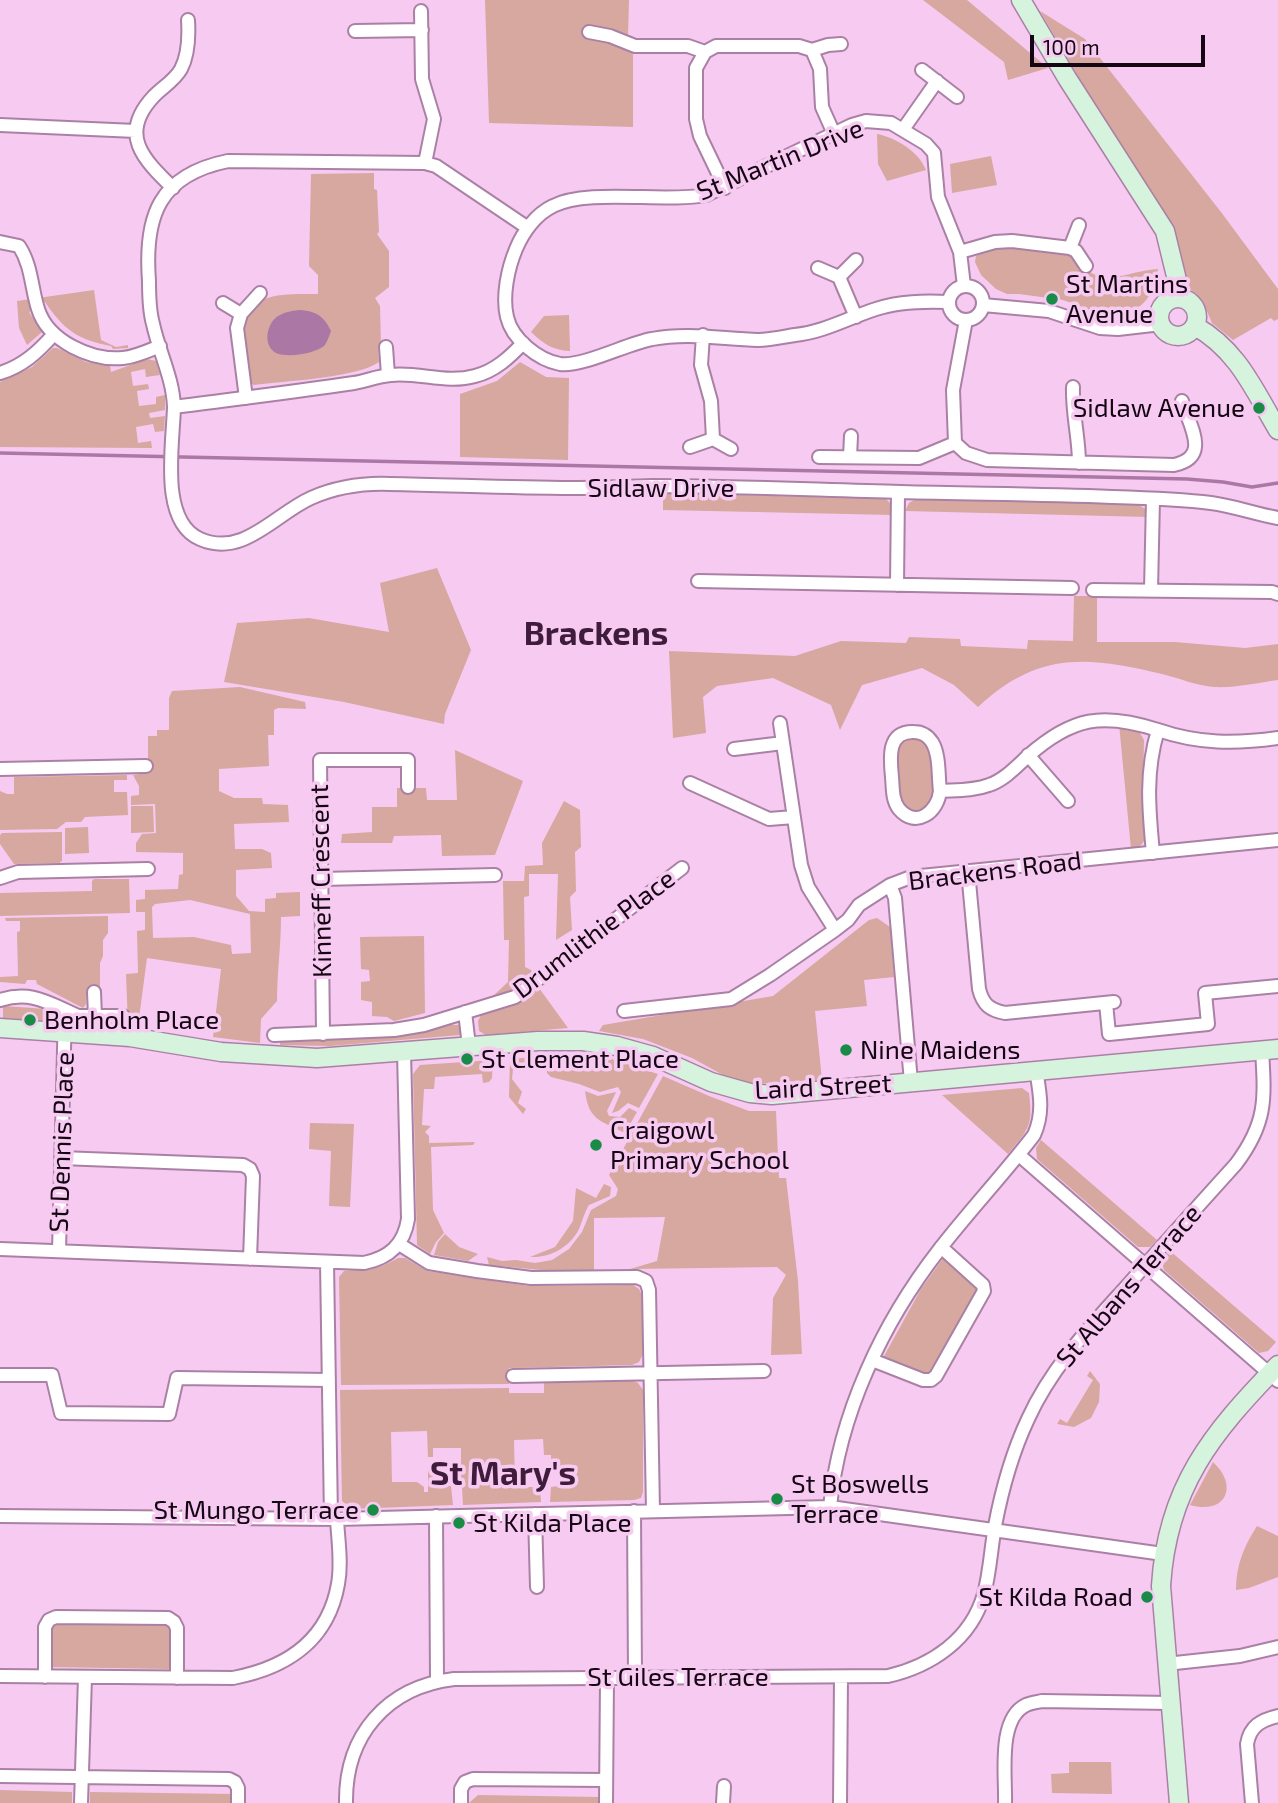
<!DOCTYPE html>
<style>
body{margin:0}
#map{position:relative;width:1278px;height:1803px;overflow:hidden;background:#f7caf1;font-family:"Exo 2",sans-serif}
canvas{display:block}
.scale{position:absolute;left:1030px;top:35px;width:175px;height:32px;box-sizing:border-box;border:4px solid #150613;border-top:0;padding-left:9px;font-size:21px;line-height:24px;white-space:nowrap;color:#150613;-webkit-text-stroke:5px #f7caf1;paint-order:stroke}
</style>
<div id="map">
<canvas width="1278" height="1803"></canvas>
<div class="scale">100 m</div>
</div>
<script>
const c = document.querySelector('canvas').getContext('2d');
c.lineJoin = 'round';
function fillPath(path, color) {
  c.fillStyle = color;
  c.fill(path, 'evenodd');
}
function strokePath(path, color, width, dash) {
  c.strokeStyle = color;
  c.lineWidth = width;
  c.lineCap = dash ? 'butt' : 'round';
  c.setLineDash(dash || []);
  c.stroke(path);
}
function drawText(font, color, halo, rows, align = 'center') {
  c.font = font + ' "Exo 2",sans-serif';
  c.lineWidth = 7;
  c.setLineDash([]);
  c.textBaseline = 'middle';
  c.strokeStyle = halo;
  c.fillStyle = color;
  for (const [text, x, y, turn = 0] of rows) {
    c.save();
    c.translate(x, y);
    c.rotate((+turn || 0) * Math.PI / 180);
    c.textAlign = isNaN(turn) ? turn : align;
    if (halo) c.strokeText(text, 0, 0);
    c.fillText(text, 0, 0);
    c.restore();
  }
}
fillPath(new Path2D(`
 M485,0H629L628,37L633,55V127L489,123Z
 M923,0H967L1048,68L1008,80L1004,62Z
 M1040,11L1085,39L1221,212L1278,289V319L1274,321L1271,318L1233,340L1212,323L1203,302L1184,283L1167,229Z
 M877,134C897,138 919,152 926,170L887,181L878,164Z
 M991,156L997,185L952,193L950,164Z
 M374,173V189L377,190L379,232L377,234L389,251V287L375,298L380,306L381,346L378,347L379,362C357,378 284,381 254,385L249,382C246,365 240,344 242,328C246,290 291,294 318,294V275L309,266L311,174Z
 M1012,246L1071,252C1100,294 1119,272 1158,269C1155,298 1138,316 1107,316L1063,300L1019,294H1007L996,289L981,275L975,262L976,256L985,250Z
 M94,290L101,340L116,347L128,345V348L113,349L111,346C78,340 64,330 45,302L29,312L42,332L27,345L19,328L17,301Z
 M569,315L570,351C552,350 544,344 531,332L544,316Z
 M53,348H57L86,362L110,366L111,372L147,359L156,361L160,375L146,377L145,369L131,372L133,386L148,384L149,389L137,391L139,406L156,404V397L165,395V410L149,413L150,418L165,416L164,431L155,432L153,424L136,427L138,443L151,441L152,448L0,447V382L32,367Z
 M520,362L546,377L569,378L568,460L460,457V394L497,381Z
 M663,493L886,499L892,505L894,515L663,510Z
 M916,499L1138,504L1145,509L1149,517L905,511L909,503Z
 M437,568L471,650L445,714L444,724L344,702L224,682L237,623L309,618L389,632L380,583Z
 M1074,596H1097V642H1175L1245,648L1278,644V680C1257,683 1235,688 1214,687C1197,686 1179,678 1162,674C1087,656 1038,651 978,707L954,685L922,668L862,685L840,730L831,705L773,678L717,686L703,697L706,733L673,738L669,651L795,656L841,641L906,643L909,637L960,639L961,646L1027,649L1028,640L1073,641Z
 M240,687L305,702L306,709L278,708L274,710V735H268L269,766L219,769V791L234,798H262L263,804L288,805L289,822L234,824L235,849H262L271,853L272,868L236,870V896L249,911L265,912V899L276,898V893L300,892V916L281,917C281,946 277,972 277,1001L261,1019L260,1043L213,1037L221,969L147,958L138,1026L128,1025L126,974L138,973L137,931L145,930V912H136V900L145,899V890L178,889L179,875L183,874V853L136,852V843L142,834L156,833L155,804L131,805V796L139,795V786L133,775L148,773V736H157V730H169V698L172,691ZM190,900L250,914L251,953L232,954L231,945L194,937L153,938L152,907L155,904Z
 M1119,724L1130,727L1140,733L1144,740L1143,787L1146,834C1144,844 1141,847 1131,849Z
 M907,737L922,738C936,756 938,785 931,806L918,812L905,808L898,796L896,747Z
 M455,750L523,781L495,855L442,856L441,835L394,836L392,843H341L342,834L372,832V807H397V788H426L427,800H457Z
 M127,775V780H114V792H127L128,815L85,817L81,822H66L57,829L0,830V791L7,794H14V777Z
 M564,801L580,810L581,847L575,852L576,891L570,897L572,930L556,940L558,874H529V896L524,897L525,967L531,970L535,976L513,992L496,997L493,996L508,982L509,940H504L503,881H524L525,866L543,865L542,843Z
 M131,806H153L154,832L131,833Z
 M88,827L89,853L65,854V828Z
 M62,832V861L59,863L14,864L0,844V835L2,833Z
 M94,879H129L130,913L0,916V893L92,891V881Z
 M108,916V933L103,940V956L100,963V988L87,989L86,1004L83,1008L37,984L36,980H27L25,984L0,982V977L18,976L17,932L20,931V921H6L5,918Z
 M877,918L890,927L894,977L864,980L867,1006L815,1011L822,1080L753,1084L723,1075L692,1058L643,1039L599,1031L603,1025L773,996L869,920Z
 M424,936L425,1013L394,1021L387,1017L372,1016V1002L361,1000V982L370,981L369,970L361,969L360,937Z
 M539,988L568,1028L486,1035L479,1031L478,1021L482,1013C503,1009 522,1000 539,988Z
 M3,1006L47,1009L50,1012V1021L3,1018Z
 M450,1025H460L462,1033L460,1035L330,1046L280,1045V1040L411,1033Z
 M568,1054L602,1056L658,1074L639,1108L628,1103L618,1111L612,1113L621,1092L618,1087L600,1092L579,1084L551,1077L547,1073L545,1056Z
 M534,1057L527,1068L513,1069L512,1079L522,1092L518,1103L526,1109L523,1114L509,1097L510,1059Z
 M493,1060L492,1078L489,1082L483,1083L482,1074L435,1077L434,1089H424L422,1125L431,1126L425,1132L429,1136V1143L475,1142L473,1145L431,1147L433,1210L444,1233L436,1242L430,1254L417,1245L413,1074L420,1065Z
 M663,1076L709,1096L749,1111H776L779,1178H786L798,1281L802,1354L771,1355L773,1298L786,1275L777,1267L630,1269L657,1261L665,1217L594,1218V1270H541L489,1265L487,1257L502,1261L516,1260L535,1263L552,1260L569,1249L582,1232L591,1210L616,1196L618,1189L609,1175Z
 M1022,1088L1029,1093C1033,1127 1029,1128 1008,1154L942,1095Z
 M585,1091L598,1096L616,1092L607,1111L609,1116L620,1117L629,1108L637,1112L625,1133C600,1120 589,1121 585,1091Z
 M310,1123L354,1124L350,1207L329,1206L331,1151L309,1149Z
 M1041,1140L1157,1240L1150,1247H1138L1037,1159L1036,1148Z
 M604,1184L611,1187L610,1196L589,1205C584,1213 582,1223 578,1231C568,1248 550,1258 530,1257L555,1247L573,1221L576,1188L596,1198Z
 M445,1234L459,1247L478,1254L468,1261L434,1255L438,1242Z
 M1169,1250L1276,1342L1268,1351L1259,1353L1164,1270C1161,1262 1164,1258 1169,1250Z
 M944,1257L981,1290L933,1372L923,1375L883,1358L921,1289Z
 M398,1258H405L427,1271L529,1286L633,1285L639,1289L642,1295L643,1354L639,1362L632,1365L509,1368V1384L341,1385L339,1277L344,1271C370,1268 373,1272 398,1258Z
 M1090,1371L1100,1384L1099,1402L1091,1418L1074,1427L1057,1424L1060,1419L1067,1423L1093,1380L1087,1376Z
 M631,1380L638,1383L643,1390V1492L641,1498L634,1500L550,1502L551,1487L559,1486V1469H551V1455H544L543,1439L514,1440L515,1487H540L541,1502L463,1505L462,1487L453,1473L461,1472V1448H433V1457H428L427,1431L391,1432L392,1482H417L424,1487V1492H428V1466H433L434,1486H451L453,1505L351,1509L342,1501L340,1390L509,1388V1393H544V1382Z
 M1213,1462C1239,1486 1226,1515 1190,1505Z
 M1257,1526L1278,1536V1577L1249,1588L1236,1590C1236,1565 1244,1546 1257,1526Z
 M167,1622L171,1625L173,1663L170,1669L50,1667L49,1626L52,1623Z
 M1069,1762H1111L1112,1794L1052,1793L1051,1774L1069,1773Z
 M0,1790L72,1792V1803H0Z
 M90,1792L235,1794L234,1803H90Z
 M478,1795L599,1797V1803H469Z`), '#d6a89f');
fillPath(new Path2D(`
 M299,310C316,311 324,316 331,331C329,336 327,343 324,346C314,354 287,358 276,353C262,345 267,323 278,316C285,312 291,311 299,310Z`), '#ab78a5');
strokePath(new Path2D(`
 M0,453L1187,479L1223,482L1252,487L1278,483`), '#ab78a5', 3.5);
const street = new Path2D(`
 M421,11L422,79L434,119L425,163
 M355,31L422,30
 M589,32L610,36L635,46H688L705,52
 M812,50L828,45L841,44
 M922,70L957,97
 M0,125L136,131
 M904,128L937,81
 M173,188C143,159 118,134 154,96C163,87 175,80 181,69C189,54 189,36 188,20
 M725,188L700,136L696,119V68L705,52L716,46H799L812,50L820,69L822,107L834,134
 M0,242L19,246C32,266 31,287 38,309C48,341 91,361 123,358C135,357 148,351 160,346
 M1070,248L1076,251L1086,266
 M960,252L995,242L1012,241L1070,248L1079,225
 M818,268L839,277L856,260
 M839,277L856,317
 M949 303a17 17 0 1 1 34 0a17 17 0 1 1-34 0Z
 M949,302C925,301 899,301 876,309C848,318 824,332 795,335C783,337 770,340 758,340C722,339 688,332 652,339C628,343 583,367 560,364C538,360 512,339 507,317C502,296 508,268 516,249C523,232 536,214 553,206C588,188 664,203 706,195L852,125L866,121L891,123L926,144L934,153L938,197L960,252L964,286
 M223,303L241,314
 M983,305L1049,311L1100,328L1118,329L1161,324
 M703,335L701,365L711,401L713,439
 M523,343C510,357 495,371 475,376C446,384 420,372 391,375C378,376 366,381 354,383C294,392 234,399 174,407C173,378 159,352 153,324C149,310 149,295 149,281C144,216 159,175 228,161L425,163L436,166L528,228
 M386,347L388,375
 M0,373C23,366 38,352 54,334
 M1073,387C1072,413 1079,437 1079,463
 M246,398L237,328L241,314L260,293
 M174,407C173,445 159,521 200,539C243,558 275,514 311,498C336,487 363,483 390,484C450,485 511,488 571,488C598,488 625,487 652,486C735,486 818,490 901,492C971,494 1042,494 1112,497C1145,498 1179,499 1211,503C1234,506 1255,514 1278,518
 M955,443L966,453L987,460L1174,465C1211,457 1190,427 1182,401
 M955,443L953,390L966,320
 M690,447L713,439L731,449
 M819,457L919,458L955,443
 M850,457L851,436
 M698,581L1072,588
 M897,585L898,492
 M1093,590L1272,592L1278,594
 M1151,590L1153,499
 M780,723L801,865L808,887L835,930
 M734,749L783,743
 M1028,755L1068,801
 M0,769L146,766
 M690,783L769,819L794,817
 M940,791C938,776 940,755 932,742C928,736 922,732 914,732C887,731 890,758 892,777C893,788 892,800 899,809C916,829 938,812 940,791C956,790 973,791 989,785C1004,780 1016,767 1028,756C1072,717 1103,712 1158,730
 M1153,853C1149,811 1145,772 1158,730C1199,744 1235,744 1278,738
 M968,871L979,989C983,1005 990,1010 1005,1013L1114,1002
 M0,878L18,872L148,869
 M321,879L495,875
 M890,885L895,898L911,1082
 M94,992L95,1016
 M0,1000C26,992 42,999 65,1010L59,1251
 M1106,1003L1109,1034L1208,1024L1205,993L1278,986
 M65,1010L78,1016H123
 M624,1011L731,999L770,975L835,930L848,920L859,905L890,885L911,877L1278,840
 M465,1012L469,1046
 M323,1034L320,760H408V787
 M274,1035L394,1030L424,1025L515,997L682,868
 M1019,1155L1278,1381
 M61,1158L243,1165L250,1169L253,1176L250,1259
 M399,1244L429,1263L477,1271L531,1278L637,1277L646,1281L649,1290L653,1511
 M0,1249L364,1263C389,1258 404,1245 408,1219L404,1052
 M327,1262L331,1519
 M872,1360L923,1380H931L936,1376L984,1291L983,1285L941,1247
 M0,1375H52L61,1413L169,1414L177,1378L329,1380
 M513,1376L764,1371
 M830,1507C839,1414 883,1322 939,1250C970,1210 1004,1174 1034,1135C1044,1113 1040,1093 1036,1070
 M634,1511L635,1678
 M535,1514L537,1587
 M0,1516L337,1519L830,1507L1163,1554
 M436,1516L437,1681
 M1166,1664L1240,1656L1278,1647
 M0,1676L233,1678C286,1668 328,1641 338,1584C342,1563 338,1540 337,1519
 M45,1677V1627L49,1620L56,1617L168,1618L174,1622L177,1628V1678
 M0,1776L229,1779L235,1782L238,1788V1803
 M81,1803L85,1677
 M346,1803C345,1735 387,1687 454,1679L888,1676C931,1666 971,1640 984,1594C990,1572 991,1548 995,1526C1002,1489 1012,1453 1028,1419C1051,1368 1089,1328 1126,1287C1162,1246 1199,1205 1236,1164C1267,1123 1265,1099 1262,1050
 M461,1803V1789L465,1782L473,1779L606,1780
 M606,1803L607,1678
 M723,1803L724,1786
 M840,1803L841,1677
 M1005,1803C1006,1776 997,1719 1026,1705C1030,1703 1037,1702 1042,1701L1170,1703
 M1252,1803L1247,1744C1250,1726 1261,1720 1278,1716`);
const secondary = new Path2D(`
 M1021,0L1067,78L1165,231L1176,276L1178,298
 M1159 317a19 19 0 1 1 38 0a19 19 0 1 1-38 0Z
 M1195,326C1238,350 1254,390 1278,430
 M0,1028L130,1037L221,1052L317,1058L538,1041H583L617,1046L653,1056L711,1082L750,1093L772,1095L1278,1049
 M1179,1803L1161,1586C1167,1487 1212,1433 1278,1365`);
strokePath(street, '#aa81a5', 16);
strokePath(secondary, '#aa81a5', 21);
strokePath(street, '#fff', 12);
strokePath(secondary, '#d6f3de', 18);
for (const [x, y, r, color] of [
 [1052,299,7,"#188c46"],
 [1259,408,7,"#188c46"],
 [30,1020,7,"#188c46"],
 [846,1050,7,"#188c46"],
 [467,1059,7,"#188c46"],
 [596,1145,7,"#188c46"],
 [777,1499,7,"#188c46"],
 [373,1510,7,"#188c46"],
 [459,1523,7,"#188c46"],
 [1147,1597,7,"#188c46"]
]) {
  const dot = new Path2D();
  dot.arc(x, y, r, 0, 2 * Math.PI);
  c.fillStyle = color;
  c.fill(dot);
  strokePath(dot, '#f7caf1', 2.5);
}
drawText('26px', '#150613', '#f7caf1', [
 ["St Martin Drive",780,160,-22],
 ["Sidlaw Drive",661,488],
 ["Brackens Road",995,871,-7],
 ["Kinneff Crescent",321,881,-91],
 ["Drumlithie Place",594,934,-37],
 ["Laird Street",823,1087,-3],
 ["St Dennis Place",62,1142,-88],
 ["St Albans Terrace",1129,1286,-49],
 ["St Giles Terrace",678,1677]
]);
drawText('26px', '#150613', '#f7caf1', [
 ["St Martins",1066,284],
 ["Avenue",1066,314],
 ["Sidlaw Avenue",1245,408,"right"],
 ["Benholm Place",44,1020],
 ["Nine Maidens",860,1050],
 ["St Clement Place",481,1059],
 ["Craigowl",610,1130],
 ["Primary School",610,1160],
 ["St Boswells",791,1484],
 ["Terrace",791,1514],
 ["St Mungo Terrace",359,1510,"right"],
 ["St Kilda Place",473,1523],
 ["St Kilda Road",1133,1597,"right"]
], 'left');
drawText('bold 33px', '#3f1c3b', '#f7caf1', [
 ["Brackens",596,634],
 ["St Mary's",503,1474]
]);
</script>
